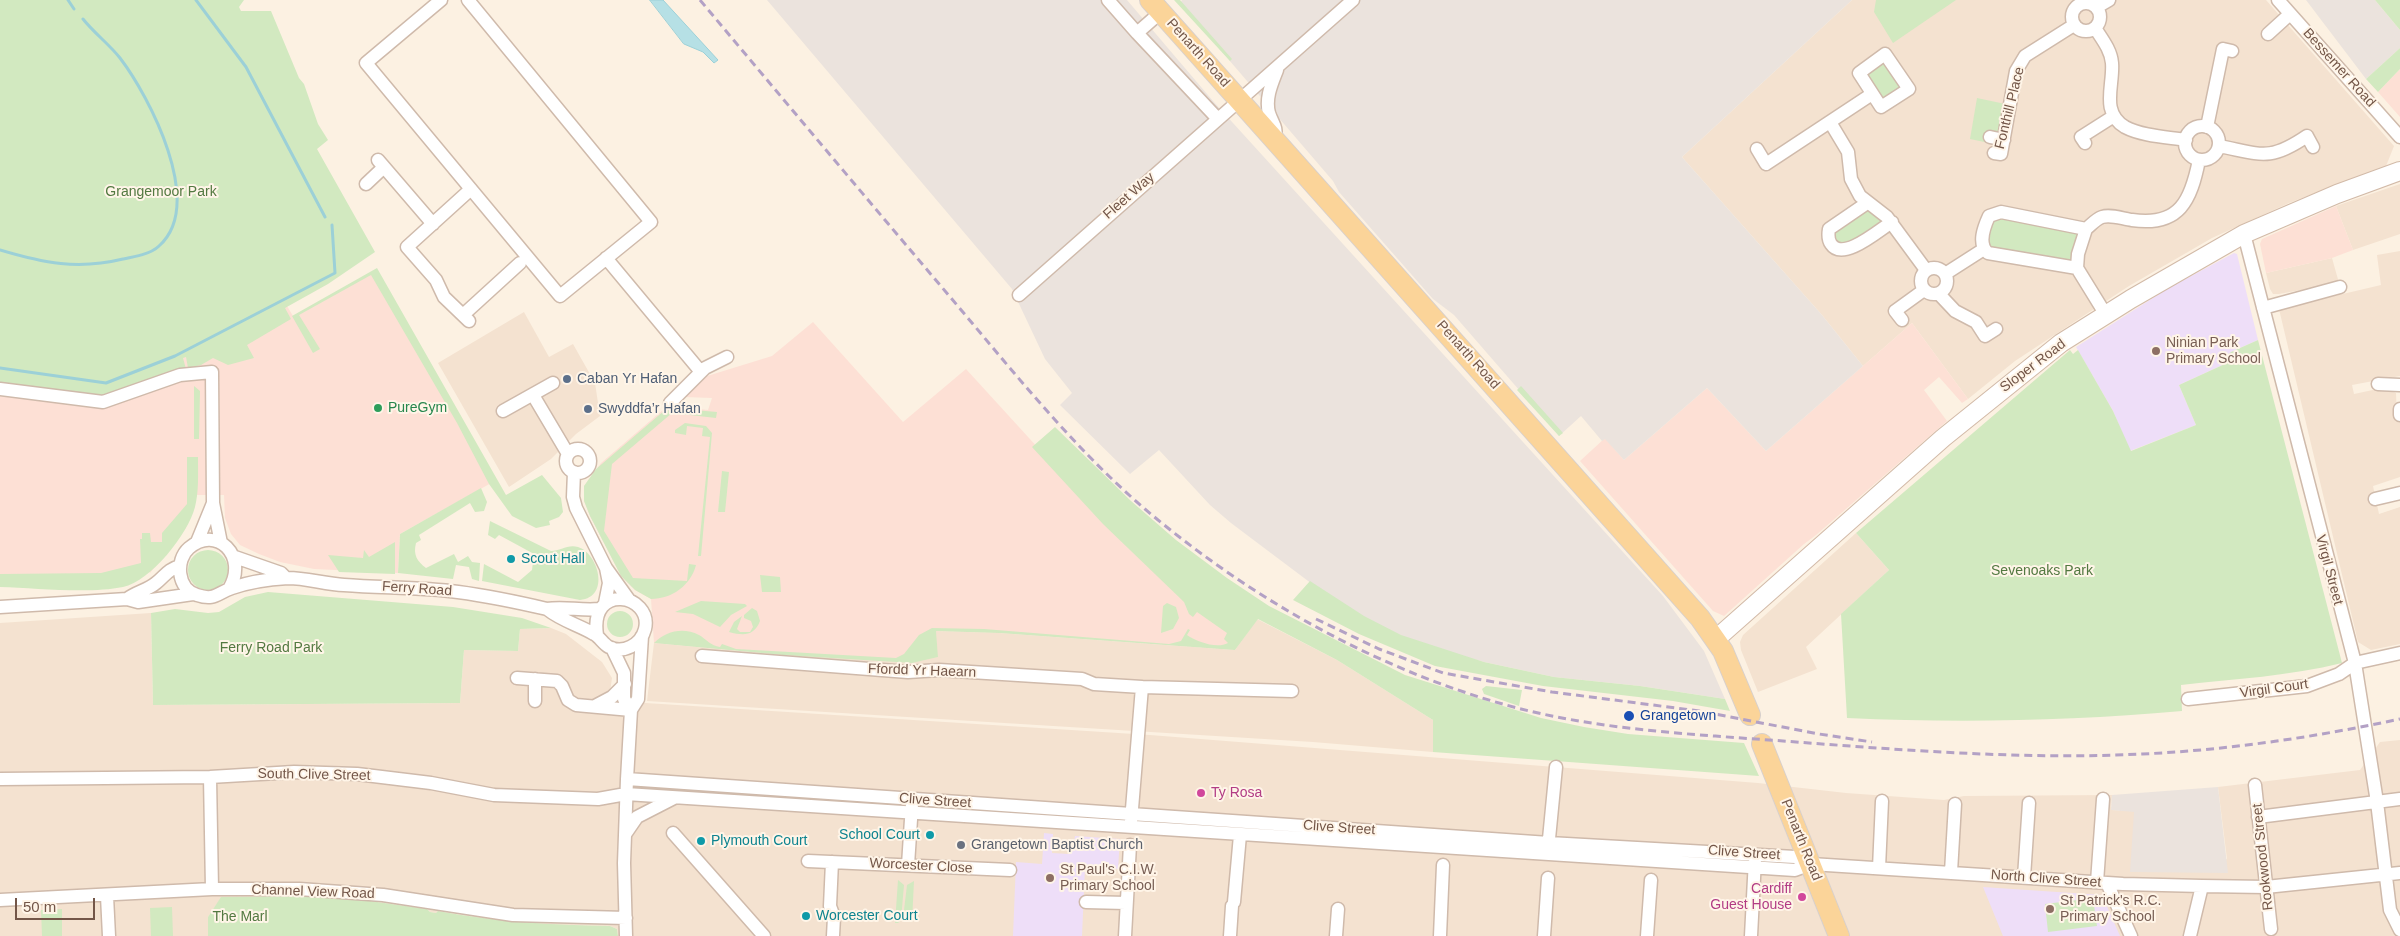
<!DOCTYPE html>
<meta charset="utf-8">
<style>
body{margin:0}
#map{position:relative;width:2400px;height:936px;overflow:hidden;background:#fcf1e2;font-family:Arial,sans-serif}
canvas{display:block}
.scale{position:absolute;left:15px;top:898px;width:80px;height:22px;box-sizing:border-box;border:2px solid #735648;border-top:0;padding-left:6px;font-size:15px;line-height:18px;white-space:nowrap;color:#735648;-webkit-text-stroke:4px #fff5e8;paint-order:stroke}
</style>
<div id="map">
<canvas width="2400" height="936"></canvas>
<div class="scale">50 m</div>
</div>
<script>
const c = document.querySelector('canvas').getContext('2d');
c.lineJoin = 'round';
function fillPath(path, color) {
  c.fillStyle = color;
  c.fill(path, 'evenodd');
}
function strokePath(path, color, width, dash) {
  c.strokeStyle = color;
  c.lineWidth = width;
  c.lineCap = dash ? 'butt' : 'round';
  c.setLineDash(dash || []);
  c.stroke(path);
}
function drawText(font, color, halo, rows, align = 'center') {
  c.font = font + ' Arial,sans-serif';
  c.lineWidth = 4;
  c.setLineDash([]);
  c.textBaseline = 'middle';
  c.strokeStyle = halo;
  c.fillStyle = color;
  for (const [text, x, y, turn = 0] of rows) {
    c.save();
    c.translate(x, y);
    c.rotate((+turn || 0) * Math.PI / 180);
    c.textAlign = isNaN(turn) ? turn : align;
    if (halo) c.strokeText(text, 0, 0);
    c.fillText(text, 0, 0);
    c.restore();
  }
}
fillPath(new Path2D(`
 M1852,0H2266L2394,146L2386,166L2289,203L2212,238L2129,286L2015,361L1968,399L1912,323L1863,366L1822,315L1682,157Z
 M2400,184V234L2353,250L2336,206Z
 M2400,251V376L2352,385L2354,394L2382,388L2396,393L2397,419L2400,418V477L2373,486L2379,514L2400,507V644L2371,650L2358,642L2279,309L2381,285L2377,255Z
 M2332,258L2339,283L2279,294H2273L2270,289L2266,273Z
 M524,312L549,357L573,344L595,383L600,416L576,434L551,459L509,487L438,363Z
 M1856,533L1889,570L1806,647L1817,669L1758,692L1741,650L1740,642L1743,635Z
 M151,613L153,705L460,703L464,650L518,651L520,629L551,628L566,634L602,662L612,678L610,692L614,701L1150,735L1758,783L1846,793L1944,800L1964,796L2112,795L2111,810L2135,811L2131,872H2191L2227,859L2218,787L2360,770L2380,742L2400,740V936H618L617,929L610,926L551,925L499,921L439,911L436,913L430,912L427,909L370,901L310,896L222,897L208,917V936H0V623Z
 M1257,619L1337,660L1433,720V752L1313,742L647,701L654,643L783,655L936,631L1000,633L1235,650Z`), '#f4e2d0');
fillPath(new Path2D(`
 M2400,69V117L2378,92Z
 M2336,206L2353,250L2332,258L2266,273L2260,244L2262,239Z
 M371,272L493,482L400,534L398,573L314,569L280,562L259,554L240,545L231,534L225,518L224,495H197L186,528L150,573L147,567L115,579L0,581V371L145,372L184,357L287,306L293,316Z
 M813,322L903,422L966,369L1050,461L1243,639L1235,650L1000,633L936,631L938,657L912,663L783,655L654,643L651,599L635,590L621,576L590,516L584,501V486L601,463L664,409L671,406L708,410L712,398L684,397L704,377L772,356Z
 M1912,323L1968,399L1962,403L1939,377L1924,390L1947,421L1816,535L1804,544L1724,616L1713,611L1580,461L1605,438L1624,460L1707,388L1766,451Z`), '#fde0d5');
fillPath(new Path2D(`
 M767,0H1127L1213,101L1663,596L1704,651L1725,699L1640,686L1554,677L1484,662L1404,640L1332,599L1231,523L1210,505L1159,450L1130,474L1060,405L1072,393L1045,359L1012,289Z
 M1182,0H1852L1682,157L1822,315L1863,366L1766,451L1707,388L1624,460L1605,439L1602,441L1581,416L1559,436L1454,315L1433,299L1339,192L1333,181L1180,3Z
 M2306,0H2375L2400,30V48L2366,79Z
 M2218,787L2228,873L2130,872L2134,812L2111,810L2112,795Z`), '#ebe3dd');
fillPath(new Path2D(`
 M2234,253L2237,254L2258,340L2231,352L2227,363L2179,385L2196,425L2130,451L2113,411L2076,347L2167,289Z
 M1044,833L1053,834L1052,853L1069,854L1070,842H1074L1075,836L1120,839L1118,869L1085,867L1082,936H1013L1016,862L1042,864Z
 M1983,887L2102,895L2120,936H2003Z`), '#eedef8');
fillPath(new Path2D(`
 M0,0H244L239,7L241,11H271L299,78L304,84L318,124L328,140L317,149L375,252L328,284L285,308L291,319L247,345L254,358L228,365L213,358L201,365L188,368L186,357L183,358L186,369L109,397L0,383Z
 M1174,0H1180L1232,59L1230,61Z
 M1876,0H1956L1893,43L1874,12Z
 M2375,0H2400V30Z
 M2400,48V69L2378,92L2366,79Z
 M1885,54L1909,89L1881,107L1859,73Z
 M1977,98L2010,105L2004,140L1990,137L1989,143L1970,139Z
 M1867,203L1892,222L1839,251L1829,229Z
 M1989,216L2086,229L2077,268L1988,253L1984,231Z
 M377,268L506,495L542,475L561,498L563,512L559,517L549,521L550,525L536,528L512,516L489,484L457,423L371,275L299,315L320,349L313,353L292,316Z
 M2258,340L2342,663C2290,676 2235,679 2181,685L2182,711C2070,721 1959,723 1847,718L1841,614L1889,570L1856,533L2070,350L2073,354L2078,350L2113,411L2131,451L2196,425L2179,385L2227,363L2225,357L2231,352Z
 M194,386L200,391L199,439H194Z
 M1521,386L1563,433L1559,436L1517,390Z
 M671,408L717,412L716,418L672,413L612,464L604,531L633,578L687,581L689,564L696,565C691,585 672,599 651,599L635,590L621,576L590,516L584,501V486L596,469L665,410Z
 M685,423L706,426L712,433L701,556H698L710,437L702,436L703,428L687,426L686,435L675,433V430Z
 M1055,427L1131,501L1176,540L1227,578L1269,606L1405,675L1541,718L1584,727L1628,734L1744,743L1759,776L1433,752V720L1337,660L1258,619L1235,650L1000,633L936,631L938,657L912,663L783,655L654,643C666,631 683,627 699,635C706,639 711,646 720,647L722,644L736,649L896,658L904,654L919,635L932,628L984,629L1169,644L1181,641L1188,629L1190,630L1187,635C1197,642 1217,649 1228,643L1224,639L1227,633L1197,612L1193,617L1189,614L1184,602L1103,524L1032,447Z
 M187,457H198C198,474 199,491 195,507C188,534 151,581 123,587C89,594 35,588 0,587V574L101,573L141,563L140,539H142V533H150L151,542H162V533L187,504Z
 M722,471L729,472L725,512H718Z
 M481,488L487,502L484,511L475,512L470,503L419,535L421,540L416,543C413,555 417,561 426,568L454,554L458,562L468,556L472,562L480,563L479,581L472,579L469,567L456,565L453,579L398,573L400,534Z
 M490,521L551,551C560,551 568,544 578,547C598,553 611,597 580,600L482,581L484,564L518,582L532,570L534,554L499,535L495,539L488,535Z
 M395,542V574L339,572L328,555L363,558L364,550L369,557Z
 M188 570a20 20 0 1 1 40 0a20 20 0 1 1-40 0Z
 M760,575L780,577L781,592H762Z
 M1310,581L1364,616L1401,635L1484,662L1554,677L1640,686L1725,699L1730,711L1673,701L1543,686L1435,666L1359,634L1293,600Z
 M268,592L453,607L522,618L551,628L520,629L518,651L464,650L460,703L153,705L151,613L175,609L208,613L219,612L245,597Z
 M701,601L745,604L747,606L731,615L720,627L693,614L675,612Z
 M1167,603L1176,607L1179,618L1173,629L1161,633L1163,606Z
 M752,608L757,611L760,621C754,636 744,636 729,632L734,622L742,616L737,629L740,632H750L753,627L751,621L744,618V615Z
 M607 624a13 13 0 1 1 26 0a13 13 0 1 1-26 0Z
 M1486,686L1522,690L1519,706L1484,694L1482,689Z
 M898,880L904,885L901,920L898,923H895Z
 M914,881L912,922L905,921L904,910L907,885Z
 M310,896L370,901L427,909L430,912L436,913L438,911C496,922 552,925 610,926L617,929L618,936H208V917L221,897Z
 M2093,898L2097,926L2048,932L2045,904Z
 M172,907L173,936H151L150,908Z
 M62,909V936H42L41,910Z`), '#d2e9c0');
const water = new Path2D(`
 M650,0H663L718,60L714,63L703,52L684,44Z`);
fillPath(water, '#b6e0e5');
strokePath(water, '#9cd0d7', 1);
strokePath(new Path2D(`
 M68,0L74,9
 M196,0L246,67L325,217
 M0,250C43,263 78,270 123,259C134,257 151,254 159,246C206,204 149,96 120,58C109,44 94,33 83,19
 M0,368L106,383L175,356L335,273L332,225`), '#9cd0d7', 3);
const street = new Path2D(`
 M441,0L366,63L560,296L651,222L468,0
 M1108,0L1137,33
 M2278,0L2400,137
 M2072 17a14 14 0 1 1 28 0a14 14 0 1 1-28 0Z
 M2097,7L2109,0
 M1161,12L1137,33L1218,119
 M2095,28C2102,39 2111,50 2112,63C2114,85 2100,112 2125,127C2142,136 2167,137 2186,140
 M2268,34L2290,14
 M1885,54L1909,89L1881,107L1859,73Z
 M1830,122L1848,152L1851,179L1860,196L1887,217L1926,270
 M2185 143a17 17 0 1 1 34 0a17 17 0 1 1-34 0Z
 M2207,127L2223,49L2232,51
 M1990,137L2004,140
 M1275,139C1277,125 1273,125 1269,113C1265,98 1272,83 1277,70
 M2085,143L2081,137L2114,116
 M2219,146C2261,154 2269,162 2307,136L2313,147
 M1757,149L1766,164L1872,94
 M1994,153L2001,154L2016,71L2025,56L2074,25
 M378,160L433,224
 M366,184L384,167
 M1867,203L1829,229C1828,235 1828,240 1831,244C1843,262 1879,230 1892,222
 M2001,212L2086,229L2078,254L2077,268L1988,253C1977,244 1984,227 1989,216Z
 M2086,229C2091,225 2096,219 2102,217C2111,214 2123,219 2132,220C2180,227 2191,200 2199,160
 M2244,234L2355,663L2377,802L2390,910L2400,930
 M606,258L701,372
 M1921 281a13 13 0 1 1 26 0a13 13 0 1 1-26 0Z
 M2077,268L2106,315
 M1945,274L1984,249
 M1939,294L1955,311L1976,322L1985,336L1996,329
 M1019,295L1353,0
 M2263,308L2340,287
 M463,315L520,263
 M1902,320L1895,311L1924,290
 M469,321L444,297L436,280L407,247L471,189
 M2378,384L2400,385
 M0,389L103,402L180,375L212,372L213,503
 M533,395L568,454
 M670,403L705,368L727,357
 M503,411L553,383
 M2400,415V409
 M566 461a12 12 0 1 1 24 0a12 12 0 1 1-24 0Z
 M574,472L573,497L576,508L606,568
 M2375,499L2400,493
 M197,542L213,503L221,543
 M235,557L281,573L286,578
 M229,589C249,556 216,524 189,548C175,560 177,589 197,595C215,601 217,593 232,588C249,582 270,579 288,578C306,578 325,584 344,585C382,588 420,587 458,592C488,596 517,602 547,609C564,606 581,611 599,609
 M127,599C136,592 148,590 156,583C165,576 168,569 180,566
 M605,603L609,583L606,568L629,600
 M0,607L127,599L138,602L193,594
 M547,609C562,621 579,625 594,634C600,637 603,644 609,647C623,654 641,645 645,629C653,594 589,582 597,635
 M612,648L624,673V699L631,710
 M702,656L908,672L939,670L1082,679L1094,684L1142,687
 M517,678L557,681L562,686L568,700L576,705L631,710
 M2188,699L2307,686L2339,674L2355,663L2400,653
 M535,701V679
 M595,706L612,697L625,684
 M210,777L212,889
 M0,779L210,777L294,772L357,774L431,783L494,795L598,799L626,794L1795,870L1811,864L2123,884L2202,886L2266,887L2400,873
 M627,779L1549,843L1795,857L1811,864
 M2255,785L2271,929
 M2258,817L2400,799
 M1131,821L1142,687L1292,691
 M626,833L637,817L674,798
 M673,833L764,936
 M1548,849L1556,767
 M808,861L1010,870
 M832,862L830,906L834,917L833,936
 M908,865L912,804
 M1879,868L1882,801
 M1951,872L1955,804
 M2024,877L2029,803
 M2097,882L2103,799
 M2107,883L2131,936
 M107,896L109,936
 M0,900L212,889H299L383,895L513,915L626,918
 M1086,902L1126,903
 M1234,902L1240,835
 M626,936L624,863L627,779L631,710L638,699L642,636
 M1125,936L1130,845
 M1230,936L1232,906
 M1336,936L1338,909
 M1440,936L1443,865
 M1544,936L1548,878
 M1647,936L1651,880
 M1751,936L1755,859
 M2190,936L2202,886`);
const secondary = new Path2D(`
 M1716,639L1943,438L2061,343L2131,299L2244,234L2337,194L2400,171`);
const primary = new Path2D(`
 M1150,0L1700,618L1723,651L1750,715
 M1762,744L1839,936`);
strokePath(street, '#cfbaab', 15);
strokePath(secondary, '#d2baa8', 20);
strokePath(primary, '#d8d0cc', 22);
strokePath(street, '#fff', 12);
strokePath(secondary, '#fff', 18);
strokePath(primary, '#fbd499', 20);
strokePath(new Path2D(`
 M700,0C783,99 867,199 951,298C1018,377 1082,459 1163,524C1263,605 1381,670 1506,705C1596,730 1690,734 1783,741C1902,750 2023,760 2142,754C2228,750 2316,737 2400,719
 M1316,619L1379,649L1443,673L1552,692L1699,711L1819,734L1872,742`), '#b3a1c5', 3, [8, 5]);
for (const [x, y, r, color] of [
 [2156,351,5,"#8d6e63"],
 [567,379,5,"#5c6f8a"],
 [378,408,5,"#2e9e5b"],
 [588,409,5,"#5c6f8a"],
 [511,559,5,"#0f9aa8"],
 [1629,716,6,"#1a4fb4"],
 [1201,793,5,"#d1479c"],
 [930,835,5,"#0f9aa8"],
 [701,841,5,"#0f9aa8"],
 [961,845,5,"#6b7280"],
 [1050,878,5,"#8d6e63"],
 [1802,897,5,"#d1479c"],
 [2050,909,5,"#8d6e63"],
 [806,916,5,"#0f9aa8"]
]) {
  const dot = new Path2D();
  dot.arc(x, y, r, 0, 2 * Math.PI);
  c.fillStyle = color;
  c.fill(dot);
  strokePath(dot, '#fff5e8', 2);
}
drawText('14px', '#735648', '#fff5e8', [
 ["Penarth Road",1198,53,48],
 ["Bessemer Road",2339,68,48],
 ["Fonthill Place",2010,108,-76],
 ["Fleet Way",1129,196,-41],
 ["Penarth Road",1468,355,48],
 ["Sloper Road",2033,366,-37],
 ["Virgil Street",2329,570,75],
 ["Ferry Road",417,589,4],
 ["Ffordd Yr Haearn",922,671,2],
 ["Virgil Court",2274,689,-8],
 ["South Clive Street",314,775,1],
 ["Clive Street",935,801,4],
 ["Clive Street",1339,828,4],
 ["Penarth Road",1801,840,68],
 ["Clive Street",1744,853,4],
 ["Rookwood Street",2263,857,-96],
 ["Worcester Close",921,866,3],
 ["North Clive Street",2046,879,4],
 ["Channel View Road",313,892,2]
]);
drawText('14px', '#537941', '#fff5e8', [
 ["Grangemoor Park",161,192],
 ["Sevenoaks Park",2042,571],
 ["Ferry Road Park",271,648],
 ["The Marl",240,917]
]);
drawText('14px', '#785e54', '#fff5e8', [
 ["Ninian Park",2166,343],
 ["Primary School",2166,359],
 ["St Paul's C.I.W.",1060,870],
 ["Primary School",1060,886],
 ["St Patrick's R.C.",2060,901],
 ["Primary School",2060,917]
], 'left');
drawText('14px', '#4e5e75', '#fff5e8', [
 ["Caban Yr Hafan",577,379],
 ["Swyddfa’r Hafan",598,409]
], 'left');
drawText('14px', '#27864d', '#fff5e8', [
 ["PureGym",388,408]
], 'left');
drawText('14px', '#0d838f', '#fff5e8', [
 ["Scout Hall",521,559],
 ["School Court",920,835,"right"],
 ["Plymouth Court",711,841],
 ["Worcester Court",816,916]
], 'left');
drawText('14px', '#164399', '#fff5e8', [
 ["Grangetown",1640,716]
], 'left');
drawText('14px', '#b23c85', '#fff5e8', [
 ["Ty Rosa",1211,793],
 ["Cardiff",1792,889,"right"],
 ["Guest House",1792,905,"right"]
], 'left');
drawText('14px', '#5b616d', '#fff5e8', [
 ["Grangetown Baptist Church",971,845]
], 'left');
</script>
